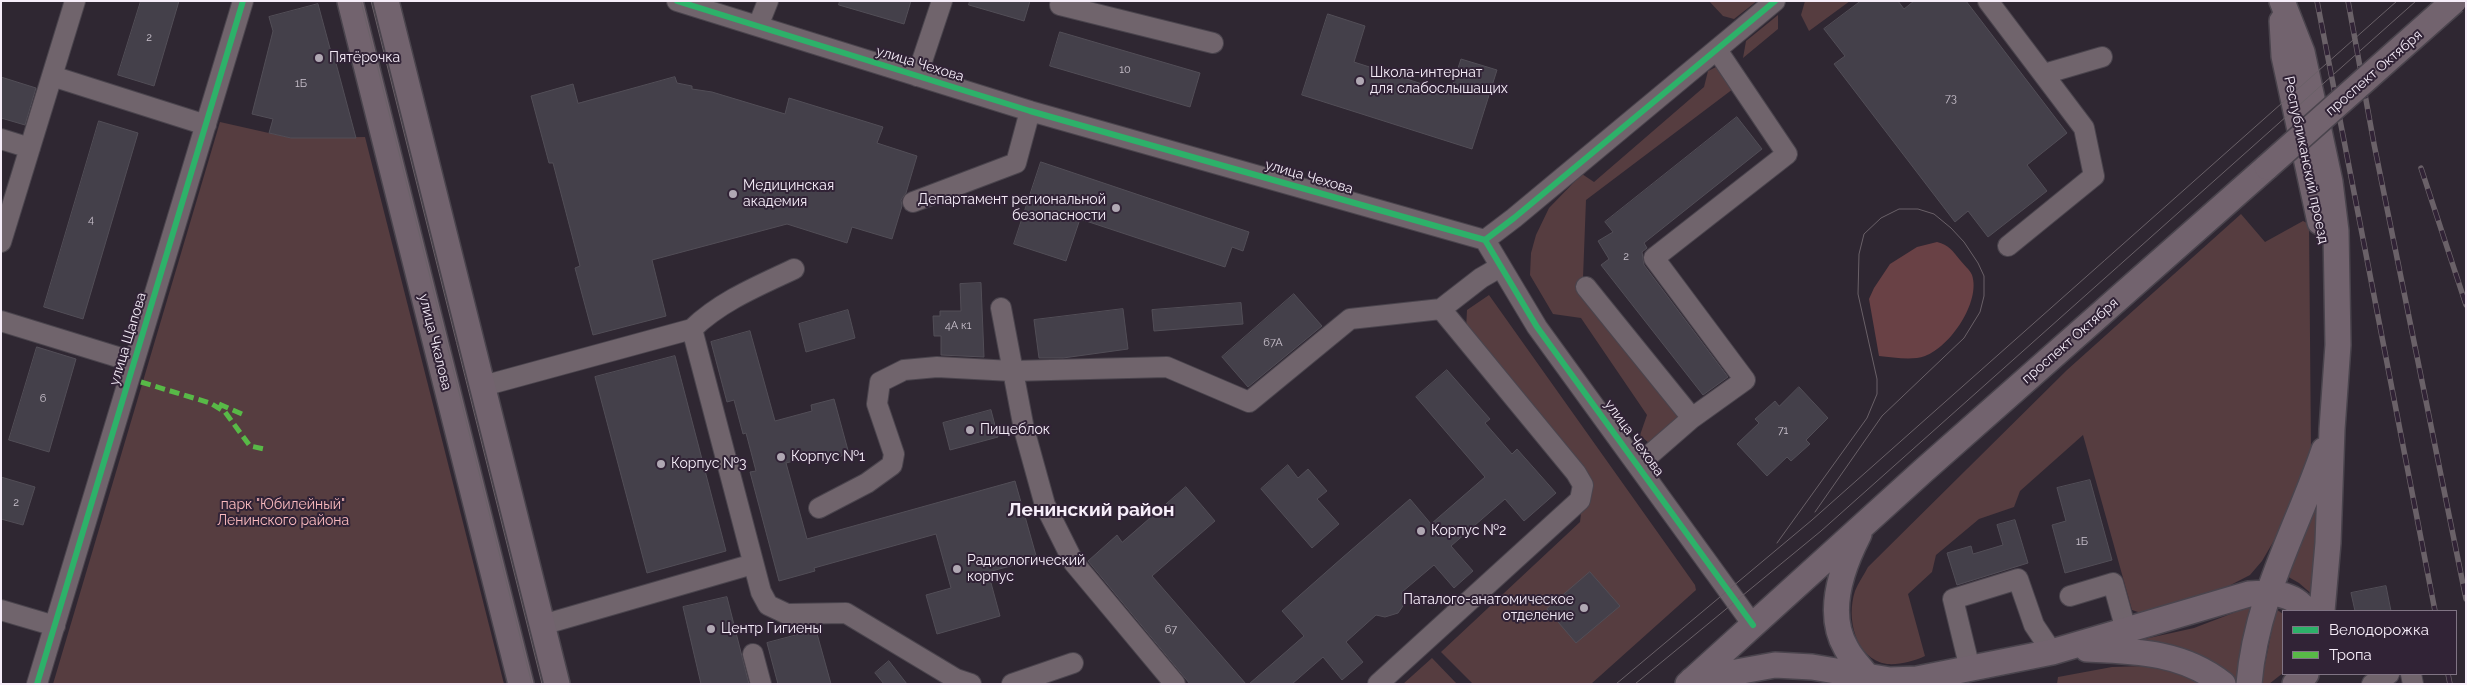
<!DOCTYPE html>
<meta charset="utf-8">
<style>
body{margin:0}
#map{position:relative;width:2467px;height:685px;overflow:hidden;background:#2f2732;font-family:Raleway,sans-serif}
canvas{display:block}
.frame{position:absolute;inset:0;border:2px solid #f6edf9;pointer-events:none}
.legend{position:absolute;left:2282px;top:610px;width:175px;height:65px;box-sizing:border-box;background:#312336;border:1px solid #807484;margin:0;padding:6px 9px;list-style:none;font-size:15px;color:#f6edf9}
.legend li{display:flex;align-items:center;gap:10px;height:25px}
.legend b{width:25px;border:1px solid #807484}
</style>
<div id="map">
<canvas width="2467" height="685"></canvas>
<div class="frame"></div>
<ul class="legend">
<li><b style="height:6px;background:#2db169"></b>Велодорожка</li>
<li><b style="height:6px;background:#58b947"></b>Тропа</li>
</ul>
</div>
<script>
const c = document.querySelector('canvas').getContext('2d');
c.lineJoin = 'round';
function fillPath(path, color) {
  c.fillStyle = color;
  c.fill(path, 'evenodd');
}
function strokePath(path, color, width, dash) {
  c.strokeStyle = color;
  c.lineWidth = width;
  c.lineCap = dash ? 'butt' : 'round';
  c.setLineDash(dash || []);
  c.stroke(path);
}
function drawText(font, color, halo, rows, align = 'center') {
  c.font = font + ' Raleway,sans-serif';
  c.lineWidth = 4;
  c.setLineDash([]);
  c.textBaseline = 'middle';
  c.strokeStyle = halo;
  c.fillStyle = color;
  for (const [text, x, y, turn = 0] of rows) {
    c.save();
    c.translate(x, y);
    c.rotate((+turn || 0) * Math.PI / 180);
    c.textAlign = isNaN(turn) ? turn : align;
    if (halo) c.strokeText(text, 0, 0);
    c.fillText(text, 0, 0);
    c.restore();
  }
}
fillPath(new Path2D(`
 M1709,1H1757L1734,19L1723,16Z
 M1805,1H1850L1809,31L1801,15Z
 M1778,15V29L1743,58L1746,41Z
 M1718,66L1733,89L1586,200L1583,278L1692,410L1651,445L1640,435L1647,415L1581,318L1553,314L1530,275L1531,253L1536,235L1549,208L1582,174L1594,182L1704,87L1708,71Z
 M220,122L291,138L365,137L504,684H53Z
 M2241,214L2265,242L2303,221L2309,224L2311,450L2293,508L2262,561L2250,575L2217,592L2144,614L2132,610L2083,435L2020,491L2014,507L1979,519L1936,555L1932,572L1908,594L1925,656C1914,661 1900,665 1887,664C1855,659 1846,618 1855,591C1858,583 1864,575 1868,567L2067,370Z
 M1489,295L1695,585L1696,590L1591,684H1473L1441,652L1580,522L1585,481L1466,330L1467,310Z
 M2322,490L2314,596L2299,583L2285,575Z
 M2254,605L2239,684C2203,654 2185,649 2140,640L2194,628Z
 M2276,609L2283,614V673L2269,684H2261Z
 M1432,658L1457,684H1403Z
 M2145,666L2174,670L2202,684H2057L2058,677L2112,667Z`), '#563d40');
fillPath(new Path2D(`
 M1937,242C1949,245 1952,250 1960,260C1963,264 1970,270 1972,275C1981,302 1950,347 1925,356C1911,361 1893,357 1879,356L1869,299L1874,288L1890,264L1917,247Z`), '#694145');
const building = new Path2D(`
 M141,1H179L154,86L118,75Z
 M840,1H911L904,24L839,5Z
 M970,1H1030L1024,21L969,5Z
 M1861,1H1898L1904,9L1914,1H1966L2067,133L2027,165L2047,191L1988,237L1968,211L1955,222L1834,64L1845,56L1824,29Z
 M318,4L331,52H333L356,138H291L269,133L273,119L252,114L273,31L269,17Z
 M1328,14L1365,26L1354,62L1450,93L1461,59L1497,70L1472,149L1302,95Z
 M1060,32L1200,73L1190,107L1050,66Z
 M1,77L36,88L25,125L1,118Z
 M675,77L677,83L692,86V89L712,92L785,114L789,98L883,127L877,143L917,156L906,193L901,200L902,206L892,239L852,227L847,243L787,224L652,260L666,316L593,335L575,268L580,266L553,163H549L531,96L573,84L578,103Z
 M1737,117L1762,149L1644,243L1647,248L1642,252L1644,265L1728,377L1703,395L1601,265L1609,259L1598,241L1613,232L1605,222Z
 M99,121L138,133L83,319L44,307Z
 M1041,162L1249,232L1243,251L1232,247L1225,267L1080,219L1066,261L1014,244Z
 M981,283L984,357L941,355V336H934L933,316H940V311H961L960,284Z
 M1294,294L1322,326L1248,387L1222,357Z
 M1241,303L1243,324L1154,331L1152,310Z
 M1123,309L1128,349L1063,358H1039L1034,320Z
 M848,310L855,338L806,352L799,324Z
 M750,331L775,421L812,411L811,405L834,399L849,454L825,460L824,453L786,463L807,539L1015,481L1037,559L988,572L1000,616L937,634L926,595L951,588L936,534L814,568L815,571L779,581L750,472L756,471L746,433L743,434L734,400L727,402L711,342Z
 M37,347L76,359L49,452L9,440Z
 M675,356L726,551L647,573L595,377Z
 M1447,370L1490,419L1485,423L1512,454L1517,449L1556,493L1524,521L1505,499L1451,546L1473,571L1454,588L1434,565L1402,592L1403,606L1398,613L1385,617L1376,615L1346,642L1363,662L1342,680L1323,657L1292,684H1249L1304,636L1282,611L1342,558L1410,499L1431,524L1485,477L1416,397Z
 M1799,387L1828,418L1806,440L1810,444L1791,461L1787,457L1767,476L1737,444L1759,423L1755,419L1775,401L1779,406Z
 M991,410L998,437L950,450L943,423Z
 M1288,465L1298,478L1308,469L1327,491L1317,499L1339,524L1312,548L1261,489Z
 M1,477L35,487L23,525L1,519Z
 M2090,480L2112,560L2065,573L2052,525L2066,521L2057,488Z
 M1186,487L1215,521L1152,576L1246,684H1190L1088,561L1117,535L1122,542Z
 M2015,520L2028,563L1957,585L1947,553L1971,546L1973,554L2003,545L1997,525Z
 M1590,572L1620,606L1576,643L1547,609Z
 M2386,586L2391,611H2355L2351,593Z
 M727,597L749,684H701L683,607Z
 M816,630L831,684H778L767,643Z
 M889,661L907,684H884L875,673Z`);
fillPath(building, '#44404a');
strokePath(building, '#524e57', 1);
const minor = new Path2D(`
 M677,1L1030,111L1485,240L1537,327L1753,625
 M1061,1L1060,5L1213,43
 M1988,1L2084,128L2094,176L2008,246
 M758,26L768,1
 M2044,74L2102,57
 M52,76L206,125
 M917,76L942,1
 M1,139L30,148
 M913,202L1016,163L1030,111
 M1485,240L1514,218L1775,1
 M1,242L75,1
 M794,269C758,286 721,301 692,329L761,592L768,605L787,614L846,613L956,679L971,684
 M1586,287L1692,418L1638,465
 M1001,308L1024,429L1045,505L1074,563L1175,684
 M1,321L134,362
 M483,386L692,329
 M1692,418L1745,380L1654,258L1787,154L1717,50
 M819,508L867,483L892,465L894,454L877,404L880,382L904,370L937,367L1012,371L1167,367L1249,402L1350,319L1441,309
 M2070,596L2113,583L2126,630
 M1,610L55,626
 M542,625L753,564
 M753,654L761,684
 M1970,669L1953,599L2018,579L2034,625L2052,652
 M2411,674L2413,684
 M37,684L243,1
 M1012,684L1073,663
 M1378,684L1580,500L1583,485L1576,473L1441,309L1481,278L1500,267
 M2372,684L2389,674`);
const major = new Path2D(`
 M350,1L521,684
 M386,1L557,684
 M2282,1L2302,52L2330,182L2336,231L2338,345L2332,429L2328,543L2322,611
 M2282,21L2284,56L2320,222
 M1859,534C1842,567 1825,612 1846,648C1851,658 1860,667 1867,676
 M2087,649C2136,651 2183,652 2223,684
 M1692,680L1775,665L1812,667L1890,680L1917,679L2052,652L2249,594C2269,592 2294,592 2306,611
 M1688,684L1923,471L2267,167
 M2249,684C2256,598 2297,529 2324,450
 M2295,684L2306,674`);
strokePath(minor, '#4a444d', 22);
strokePath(major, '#4a444d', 28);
strokePath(minor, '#70646c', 20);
strokePath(major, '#72636e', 25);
strokePath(new Path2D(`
 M361,1L532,684
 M371,1L542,684
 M1777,543L1867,418L1877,394V379L1858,294L1859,254L1864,234L1881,218L1899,209H1918L1934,214L1951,228L1964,242L1978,263L1984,276V296L1980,312L1964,338L1882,416L1815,512
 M1616,684L1812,520L2397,1
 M1635,684L1821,531L2416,1`), '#6a6168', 1);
const rail = new Path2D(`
 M2317,1L2435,611
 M2348,1L2374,144L2466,599
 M2421,168L2466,305
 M2448,674L2450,684`);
strokePath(rail, '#6a6168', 5.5);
strokePath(rail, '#312336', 4, [11]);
const majorBridge = new Path2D(`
 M2267,167L2454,1`);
strokePath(majorBridge, '#4a444d', 28, []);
strokePath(majorBridge, '#72636e', 25);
strokePath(new Path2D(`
 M141,382L210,403L225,412L250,446L264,449
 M219,404L242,414`), '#58b947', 5, [10, 5]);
strokePath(new Path2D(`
 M677,1L1030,111L1485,240L1537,327L1753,625
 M1485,240L1514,218L1775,1
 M37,684L243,1`), '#2db169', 6);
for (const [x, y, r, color] of [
 [319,58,5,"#b0a8b3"],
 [1360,81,5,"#b0a8b3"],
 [733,194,5,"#b0a8b3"],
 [1116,208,5,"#b0a8b3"],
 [970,430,5,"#b0a8b3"],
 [781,457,5,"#b0a8b3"],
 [661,464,5,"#b0a8b3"],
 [1421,531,5,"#b0a8b3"],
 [957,569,5,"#b0a8b3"],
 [1584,608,5,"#b0a8b3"],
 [711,629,5,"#b0a8b3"]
]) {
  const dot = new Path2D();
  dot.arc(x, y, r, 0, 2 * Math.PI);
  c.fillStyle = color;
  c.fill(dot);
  strokePath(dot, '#312336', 2);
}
drawText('11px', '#cac2cd', null, [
 ["2",149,38],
 ["10",1125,70],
 ["1Б",301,84],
 ["73",1951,99],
 ["4",91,220],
 ["2",1626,257],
 ["4А к1",958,326],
 ["67А",1273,343],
 ["6",43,399],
 ["71",1783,431],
 ["2",16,503],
 ["1Б",2082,542],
 ["67",1171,630]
]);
drawText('14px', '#f6edf9', '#312336', [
 ["Пятёрочка",329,58],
 ["Школа-интернат",1370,73],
 ["для слабослышащих",1370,89],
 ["Медицинская",743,186],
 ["академия",743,202],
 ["Департамент региональной",1106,200,"right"],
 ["безопасности",1106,216,"right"],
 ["Пищеблок",980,430],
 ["Корпус №1",791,457],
 ["Корпус №3",671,464],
 ["Корпус №2",1431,531],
 ["Радиологический",967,561],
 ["корпус",967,577],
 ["Паталого-анатомическое",1574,600,"right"],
 ["отделение",1574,616,"right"],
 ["Центр Гигиены",721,629]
], 'left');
drawText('14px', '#f6edf9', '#312336', [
 ["улица Чехова",920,64,17],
 ["проспект Октября",2374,73,-41],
 ["Республиканский проезд",2306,160,78],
 ["улица Чехова",1309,177,16],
 ["улица Щапова",128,339,-73],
 ["проспект Октября",2070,341,-41],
 ["улица Чкалова",435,342,76],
 ["улица Чехова",1634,438,54]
]);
drawText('14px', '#fababe', '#312336', [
 ["парк \"Юбилейный\"",283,505],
 ["Ленинского района",283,521]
]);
drawText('bold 19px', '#f6edf9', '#312336', [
 ["Ленинский район",1091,510]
]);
</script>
